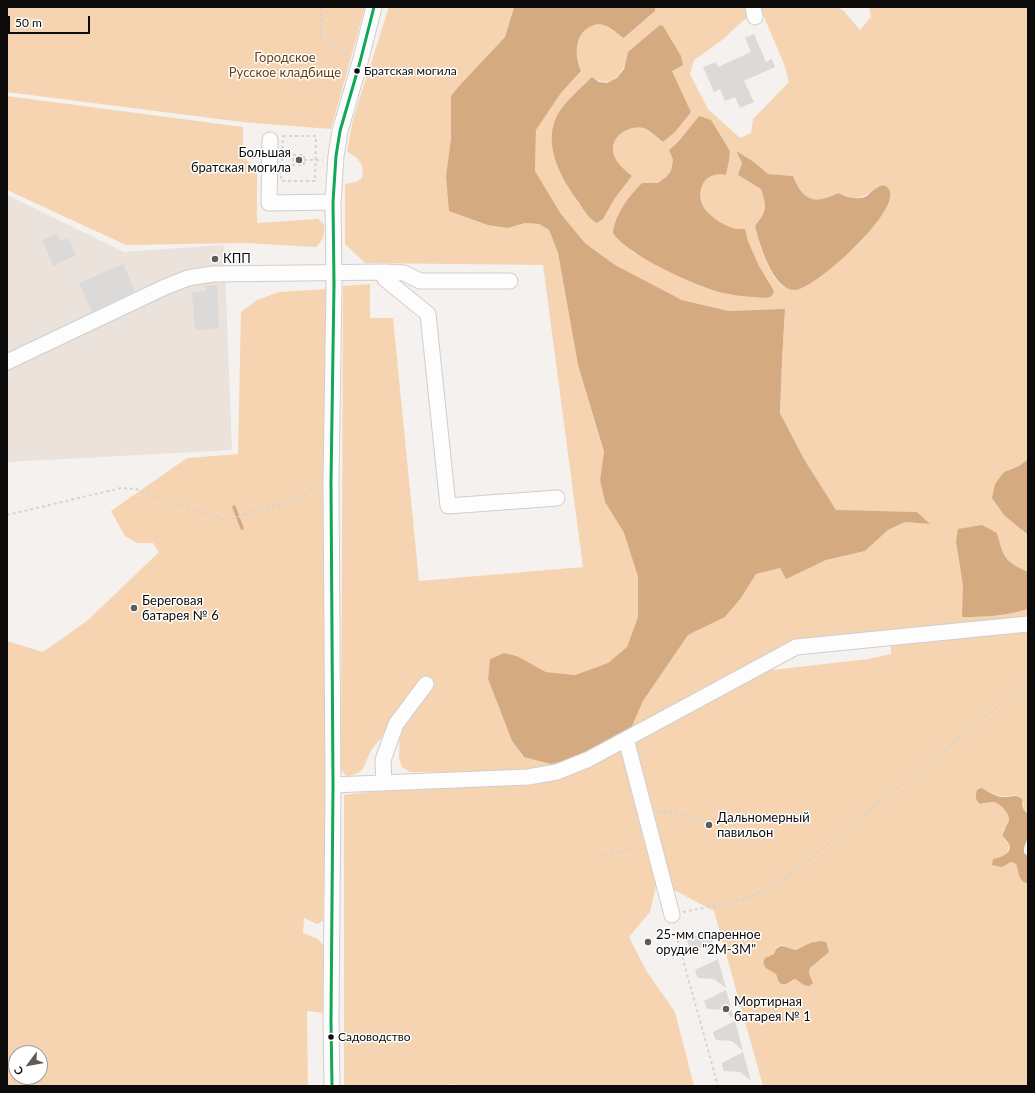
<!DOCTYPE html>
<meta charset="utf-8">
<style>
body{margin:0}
#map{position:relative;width:1035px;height:1093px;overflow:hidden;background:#f4f1ef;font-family:Lato,sans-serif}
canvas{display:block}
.frame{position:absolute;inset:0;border:8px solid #0d0b0a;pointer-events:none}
.north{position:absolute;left:8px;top:1045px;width:40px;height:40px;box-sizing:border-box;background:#fff;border:1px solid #9e9d9d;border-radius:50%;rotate:238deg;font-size:11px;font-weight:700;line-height:16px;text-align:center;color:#0d0b0a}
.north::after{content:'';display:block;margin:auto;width:14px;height:18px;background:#5e5c5a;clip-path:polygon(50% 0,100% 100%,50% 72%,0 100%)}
.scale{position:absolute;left:8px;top:16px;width:82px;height:18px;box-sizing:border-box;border:2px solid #0d0b0a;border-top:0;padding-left:5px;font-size:12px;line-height:14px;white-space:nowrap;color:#0d0b0a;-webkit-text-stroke:3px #fff;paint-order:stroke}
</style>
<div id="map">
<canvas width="1035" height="1093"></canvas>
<div class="frame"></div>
<div class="north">С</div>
<div class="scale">50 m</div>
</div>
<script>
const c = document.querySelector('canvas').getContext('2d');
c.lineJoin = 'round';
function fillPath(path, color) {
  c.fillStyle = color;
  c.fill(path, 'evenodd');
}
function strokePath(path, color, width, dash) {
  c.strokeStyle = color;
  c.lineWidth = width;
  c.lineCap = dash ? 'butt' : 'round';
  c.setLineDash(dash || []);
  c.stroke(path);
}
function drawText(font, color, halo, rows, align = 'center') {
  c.font = font + ' Lato,sans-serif';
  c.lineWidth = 3;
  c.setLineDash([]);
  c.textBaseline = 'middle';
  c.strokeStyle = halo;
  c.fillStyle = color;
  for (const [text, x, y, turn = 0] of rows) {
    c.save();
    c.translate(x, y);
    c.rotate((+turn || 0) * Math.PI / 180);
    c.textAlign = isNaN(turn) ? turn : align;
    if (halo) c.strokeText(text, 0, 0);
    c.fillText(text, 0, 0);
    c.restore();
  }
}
fillPath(new Path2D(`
 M7,195L124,252L224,245L232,450L7,462Z`), '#eae2db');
fillPath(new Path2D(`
 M7,7H365L331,129L242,122L7,92Z
 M389,7H514L505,37L459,86L451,96V138L446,176L508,228L525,223L539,224L549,230L558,253L578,365L604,453L600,480L605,502L624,533L638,577V617L627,648L608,663L575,675L546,672L517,656L504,653L490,659L488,679L512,741L523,757L575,758L556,769L503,773L410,772L402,767L399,758L400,729L386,732C382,738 376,743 372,749C363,764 367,774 346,776L341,770L343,286L370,284V318H393L419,581L583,567L543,265L365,263L345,244V184L356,182L362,178C365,163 358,159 347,151L353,119Z
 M655,7H837L843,10L860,30L871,17L869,7H1028V459L1019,466L1004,472L1023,532L1028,535V572C1004,561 1004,558 997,533L956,542L963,586V617C985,617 1006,616 1028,609V814L1023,809L1024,804L1014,795C1003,798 996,796 986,790L980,804C984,803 989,802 993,802C1001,803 1011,814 1009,822C1008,825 1005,828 1003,830L1005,840L1009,844C1009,852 1006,855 999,859L1016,864L1019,874L1024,882L1028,884V1086H763L714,911L672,889L632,741L764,671L868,659L891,654V640L795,644L629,733L643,701L688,635L725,617L741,598L756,574L780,568L786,578L826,560L865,551L888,530L905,522L929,524L917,512L836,511L804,459L780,413L782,361L785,310L729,311L682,300L615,265L585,243L561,214L535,171L536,130L561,93L581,71C576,57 573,38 588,28C593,25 598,23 603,25C612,27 617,34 625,38L655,11ZM762,12L784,64L789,82L753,119L751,133L740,138L708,109L690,74L694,60L722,40L744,20ZM628,52L672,71L691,112L663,142C657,138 652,132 646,129C630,123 608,137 614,155C617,164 625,170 632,176L615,198L603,219L586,214C568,188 542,153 556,119C561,106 582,88 592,77C613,91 625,72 628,52ZM699,116L730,150L729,161L726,175C706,170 695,189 703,206C707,214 721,224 730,227C735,229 740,229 745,229L748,241L759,266L774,291L773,294L770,297L723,293L696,283L662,268L634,253L617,239L615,223L634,192L642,183H658L666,177L671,171L673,160L669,150L678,142ZM736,152L754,162L768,174L793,176C803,201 814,205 838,193C855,201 864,199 878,186L890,197L885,210L880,218L860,243L825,273L794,290C790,289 785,288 782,286C768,274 759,244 755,226C767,211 767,207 761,189L738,175L742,163ZM810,943L813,964C807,971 810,975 813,983L804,985L795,979L791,982L778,980L776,974L765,958L774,954L778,946L782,945L796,950Z
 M7,96L243,127V157L257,169V223L318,219L324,224C325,234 323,240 316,247L246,243L126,245L7,190Z
 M327,289L326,789L323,921L317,924L304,918L303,933L318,939L324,946L326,1009L324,1013L307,1011L308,1086H7V641L43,652L88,620L159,552L153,543H137L125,536L111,511L187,458L238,454L241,312L257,300L279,292ZM16,1053H40V1077H16Z
 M623,746L658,877L650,912L629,937L647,972L675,1012L694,1086H463L449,1084L448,1086H344V795L415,786L531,780Z`), '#f7d4b1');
fillPath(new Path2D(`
 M514,7H655V11L624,38C617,34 612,27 603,25C598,23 593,25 588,28C574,37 575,57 581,71L561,93L536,130L535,171L561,214L585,243L615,265L682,300L729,311L785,309L782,361L780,413L804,459L836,510L917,512L930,524L905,522L888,530L865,551L826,560L786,579L780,568L756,574L741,598L725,617L688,635L643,701L629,733L575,758L551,764L524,757L512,741L488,679L490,659L504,653L517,656L546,672L575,675L608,663L627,647L638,617V577L624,533L605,502L600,480L604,452L578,365L558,253L549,230L539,224L525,223L508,228L488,225L449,211L446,176L451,138V96L459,86L505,37Z
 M660,25L663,26L681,56L683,65L672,71L691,112L675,132L663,142C658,138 652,132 646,129C630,123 608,137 614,155C617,164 625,170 632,176L615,198L603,219L597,223C589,219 584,211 579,203C562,180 543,147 556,118C562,104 581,88 592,77L599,82L607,83L617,78L624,69L628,52Z
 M699,116L711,120L730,151L729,161L726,175C706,170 695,189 703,206C707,214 721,224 730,227C735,229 740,229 745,229L748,241L759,266L774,291C773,296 771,297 766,298C752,297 737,296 723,293C696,286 628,256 613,233C615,214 629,196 642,183H658L666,177L671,171L673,160L669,150L678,142Z
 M736,151L754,162L768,174L793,176C803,201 814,205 838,193C846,197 855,200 865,197C871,194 880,180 888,188C906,207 816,289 795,290C773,291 759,243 755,226C767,211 767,207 761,189L738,175L742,163Z
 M1028,459V535L1004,515L992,498L995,484L1004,472L1019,466Z
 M982,525L997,533C1004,558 1004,561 1028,572V609C1006,616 985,617 962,617L963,586L956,542L958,529Z
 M981,788C989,791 995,797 1003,797C1011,798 1015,793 1022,799L1023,809L1028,814V837L1024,848V853L1028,856V884C1018,881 1019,872 1016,864L1011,862L1002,867L992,865L993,859C1000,858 1013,853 1009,844C1008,841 1004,839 1003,836C1003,830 1007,826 1009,821C1010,813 1000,803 993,802C989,802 984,803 980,804C975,799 975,796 977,790Z
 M821,941L826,942L829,952L810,968L809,973L813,983L809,986L804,985L795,979L786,984H781L778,980L776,974L766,968L763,963L765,958L774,954C779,940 786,948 796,950L810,943Z`), '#d4ab80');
strokePath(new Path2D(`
 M234,507L242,528`), '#d4ab80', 3.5);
fillPath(new Path2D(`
 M754,34L766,62L772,59L775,67L744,81L754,102L740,108L735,97L725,101L720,89L714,92L703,67L716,62L718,67L751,52L745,38Z
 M56,234L60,241L68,238L76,255L53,266L42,240Z
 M123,264L135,291L92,312L79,283Z
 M217,285L219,328L195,330L192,292L206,291L205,286Z
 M706,933L709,934L711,937L717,958L705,948L689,947L688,944L687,940L689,938L693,936Z
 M718,959L726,988L714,979L698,978L696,974L695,970L699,968Z
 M726,990L734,1019L723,1010L707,1009L704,1001Z
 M735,1021L743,1051L732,1041L716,1040L714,1036L713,1032Z
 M743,1052L751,1081L740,1072L724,1071L723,1069L722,1063Z`), '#dcdad8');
const minor = new Path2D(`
 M753,7L755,17
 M270,140L269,203L333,202
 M385,272L404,273L420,281H510
 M7,362L165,287L188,278L213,274L385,272V279L428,314L448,506L557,498
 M626,739L672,915
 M384,783L383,760L396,724L426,684
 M333,785L528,777L557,772L589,759L796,647L1028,624
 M332,1086L331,1020L333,785L331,482L334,284L333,202L336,156L340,131L360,62L374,7`);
strokePath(minor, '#d0cecc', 17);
strokePath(new Path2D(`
 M321,7V39L349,55
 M283,136H316L315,181H281Z
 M293,155H304V165H293Z
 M252,158H258
 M304,160H323
 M7,515L121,488L136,489L152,496L228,521L252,511L278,506L295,500L319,485
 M657,812H675L709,825
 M599,857L641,846
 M683,912L742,900L773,887L799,868L1028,682
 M676,934L718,1086`), '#d5d4d3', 2, [3, 3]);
strokePath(minor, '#fdfdfd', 15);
strokePath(new Path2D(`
 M332,1086L331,1020L333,785L331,482L334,284L333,202L336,156L340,131L360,62L374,7`), '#10a855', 3);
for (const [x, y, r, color] of [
 [357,71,3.5,"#0d0b0a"],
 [299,160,4,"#5e5c5a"],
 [215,259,4,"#5e5c5a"],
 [134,608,4,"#5e5c5a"],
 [709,825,4,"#5e5c5a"],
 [648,942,4,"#5e5c5a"],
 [726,1009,4,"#5e5c5a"],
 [331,1037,3.5,"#0d0b0a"]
]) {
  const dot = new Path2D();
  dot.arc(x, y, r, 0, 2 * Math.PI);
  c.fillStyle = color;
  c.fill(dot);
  strokePath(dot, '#fff', 1.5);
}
drawText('12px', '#0d0b0a', '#fff', [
 ["Братская могила",364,71],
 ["Садоводство",338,1037]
], 'left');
drawText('13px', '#6a4315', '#fff', [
 ["Городское",285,58],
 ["Русское кладбище",285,73]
]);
drawText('13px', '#0d0b0a', '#fff', [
 ["Большая",291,153,"right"],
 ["братская могила",291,168,"right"],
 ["КПП",223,259],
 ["Береговая",142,601],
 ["батарея № 6",142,616],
 ["Дальномерный",717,818],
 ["павильон",717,833],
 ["25-мм спаренное",656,935],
 ["орудие \"2М-3М\"",656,950],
 ["Мортирная",734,1002],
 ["батарея № 1",734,1017]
], 'left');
</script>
